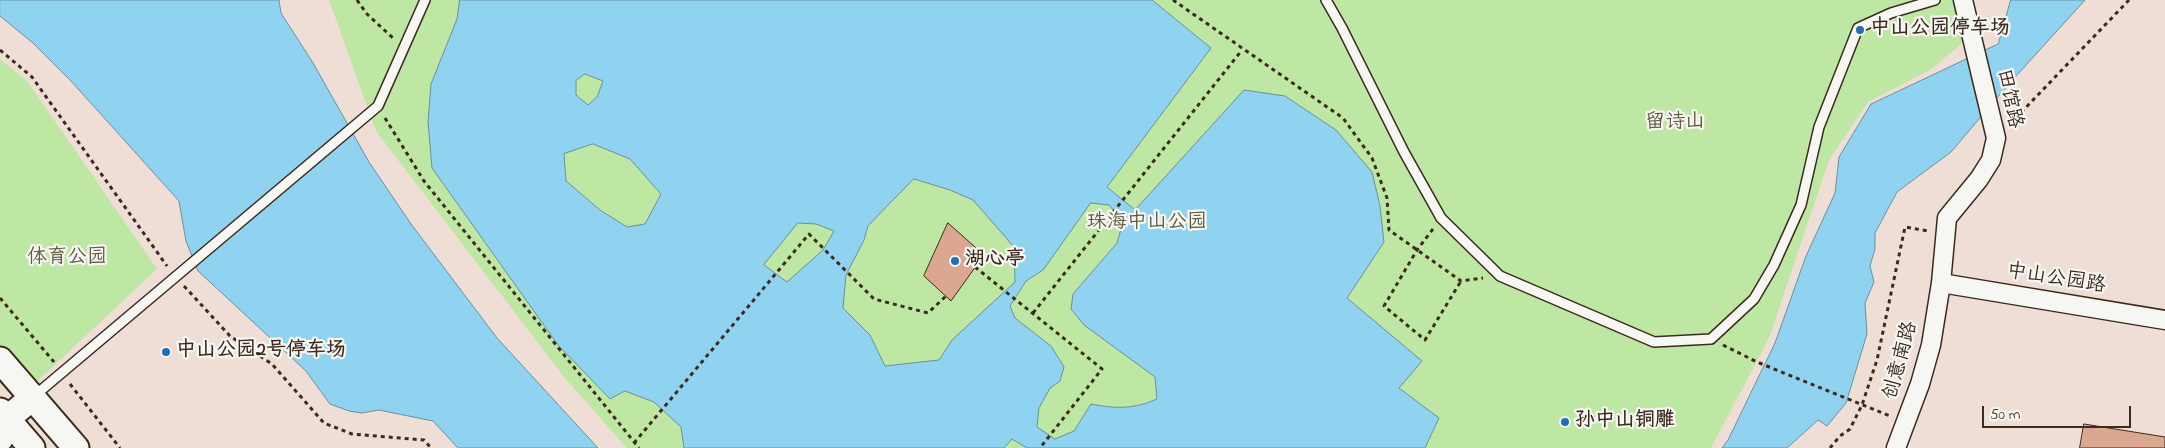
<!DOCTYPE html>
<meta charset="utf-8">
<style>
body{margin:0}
#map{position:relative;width:2165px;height:448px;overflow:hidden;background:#eeded5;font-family:"Indie Flower",sans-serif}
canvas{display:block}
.scale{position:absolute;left:1982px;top:406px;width:149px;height:22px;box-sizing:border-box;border:2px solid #3b2a1e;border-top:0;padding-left:6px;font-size:15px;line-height:18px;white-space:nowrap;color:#3b2a1e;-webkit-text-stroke:4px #f6f6f2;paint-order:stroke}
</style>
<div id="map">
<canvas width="2165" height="448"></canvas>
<div class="scale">50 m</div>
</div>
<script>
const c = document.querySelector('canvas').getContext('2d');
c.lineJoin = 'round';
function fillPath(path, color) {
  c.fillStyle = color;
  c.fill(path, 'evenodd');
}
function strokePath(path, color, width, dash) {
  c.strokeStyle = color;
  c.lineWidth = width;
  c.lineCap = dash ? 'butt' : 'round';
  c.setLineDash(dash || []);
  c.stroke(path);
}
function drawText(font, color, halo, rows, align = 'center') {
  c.font = font + ' "Indie Flower","LXGW WenKai TC",sans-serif';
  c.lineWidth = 4.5;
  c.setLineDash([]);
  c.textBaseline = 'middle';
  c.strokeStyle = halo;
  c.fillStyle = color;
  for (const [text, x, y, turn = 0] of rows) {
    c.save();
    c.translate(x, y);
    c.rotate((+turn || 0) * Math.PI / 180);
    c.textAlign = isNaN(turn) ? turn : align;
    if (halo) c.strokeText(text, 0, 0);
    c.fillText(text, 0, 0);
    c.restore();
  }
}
fillPath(new Path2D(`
 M329,0H1953L1964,42L1930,70L1868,102L1829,160L1769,338L1711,448H627L564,377L376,131Z
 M0,59L28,82L157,269L31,387L0,351Z`), '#bee7a3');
const water = new Path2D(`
 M0,0H279L281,13L313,63L369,162L411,224L497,338L598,448H458L433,421L379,410L362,413L349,411L330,404L306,371L198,271L186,241L179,201L71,81L33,43L0,16Z
 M460,0H1152L1211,48L1107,187L1135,210L1244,90L1285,96L1336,130L1372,172L1380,206L1384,242L1347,298L1422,361L1399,388L1439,418L1425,448H1027L1012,439L1004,448H684L681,427L654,402L625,391L610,399L558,345L432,168L428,122L431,84L457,19ZM585,74L603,81L597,97L588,105L576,95V81ZM593,144L630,159L661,194L645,224L627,227L600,210L566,181L564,154ZM914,179L950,190L973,200L1014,247L1015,282L952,340L939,360L885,366L870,335L843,308L846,275L864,240L868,226ZM1091,203L1109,205L1123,222L1117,243L1073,294L1071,309L1084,325L1155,377L1157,399C1134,409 1116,409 1091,404L1074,431L1055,439L1037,427L1039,408L1050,388L1060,381L1064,367L1051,346L1015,318L1010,306L1026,281L1043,270ZM798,223L816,224L834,231L823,250L787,282L764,265Z
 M2011,0H2085L2008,85L1951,152L1897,192L1875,233V249L1870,266L1874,282L1865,303L1867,334L1846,403L1827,426L1818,420L1787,448H1722L1728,440L1775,343L1806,256L1835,193L1839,157L1871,104L1998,44Z`);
fillPath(water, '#8fd3f0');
strokePath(water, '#6d8f9c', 1);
const building = new Path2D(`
 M948,223L984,255L951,301L924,276Z
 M2084,424L2165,437V448H2080Z`);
fillPath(building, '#dca791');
strokePath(building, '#3b2a1e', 1);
const lane = new Path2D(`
 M1326,0L1342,28L1404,152L1441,218L1500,276L1654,342L1711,339L1754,299L1774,265L1801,205L1819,127L1858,28L1891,13L1935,0
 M33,397L378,106L425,0`);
const street = new Path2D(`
 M1941,283L2165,320
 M1896,448L1920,384L1931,345L1941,283L1947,218L1979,179L1991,160L1996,138L1963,0`);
const secondary = new Path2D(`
 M0,360L76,448
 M0,411L32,448
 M0,439L7,419L33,397`);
strokePath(lane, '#3b2a1e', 12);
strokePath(street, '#3b2a1e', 21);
strokePath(secondary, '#3b2a1e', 29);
strokePath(new Path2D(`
 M357,0L367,14L394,39
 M1173,0L1343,118L1372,158L1387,198L1389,230L1461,281L1483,278
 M0,50L32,77L167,266
 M385,118L424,181L639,448
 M2010,124L2129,0
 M1433,229L1417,250L1384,306L1425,340L1461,281
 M975,267L1102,369L1040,448
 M184,286L230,336L272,364L324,423L352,434L424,440L431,448
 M0,298L54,362
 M1033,313L1242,50
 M1723,345L1757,362L1890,416
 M70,384L120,448
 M634,443L809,234L874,299L928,313L946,296
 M1830,448L1840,436L1850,429L1862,405L1877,360L1905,227L1928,231`), '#3b2a1e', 3, [4, 4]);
strokePath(lane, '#f6f6f2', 9);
strokePath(street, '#f6f6f2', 18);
strokePath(secondary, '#f6f6f2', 25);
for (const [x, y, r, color] of [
 [1860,30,5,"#1f6fb2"],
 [955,261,5,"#1f6fb2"],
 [166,352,5,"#1f6fb2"],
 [1565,422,5,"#1f6fb2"]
]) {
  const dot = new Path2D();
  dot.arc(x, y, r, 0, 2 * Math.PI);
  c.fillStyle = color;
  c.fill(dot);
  strokePath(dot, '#f6f6f2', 2);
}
drawText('bold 20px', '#3b2a1e', '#f6f6f2', [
 ["中山公园停车场",1870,30],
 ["湖心亭",965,261],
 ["中山公园2号停车场",176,352],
 ["孙中山铜雕",1575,422]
], 'left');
drawText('20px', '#3b2a1e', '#f6f6f2', [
 ["田馆路",2008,99,78],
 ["中山公园路",2056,280,9],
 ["创意南路",1902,361,-75]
]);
drawText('20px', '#5c593f', '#f6f6f2', [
 ["留诗山",1675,124],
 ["珠海中山公园",1147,224],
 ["体育公园",67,259]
]);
</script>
